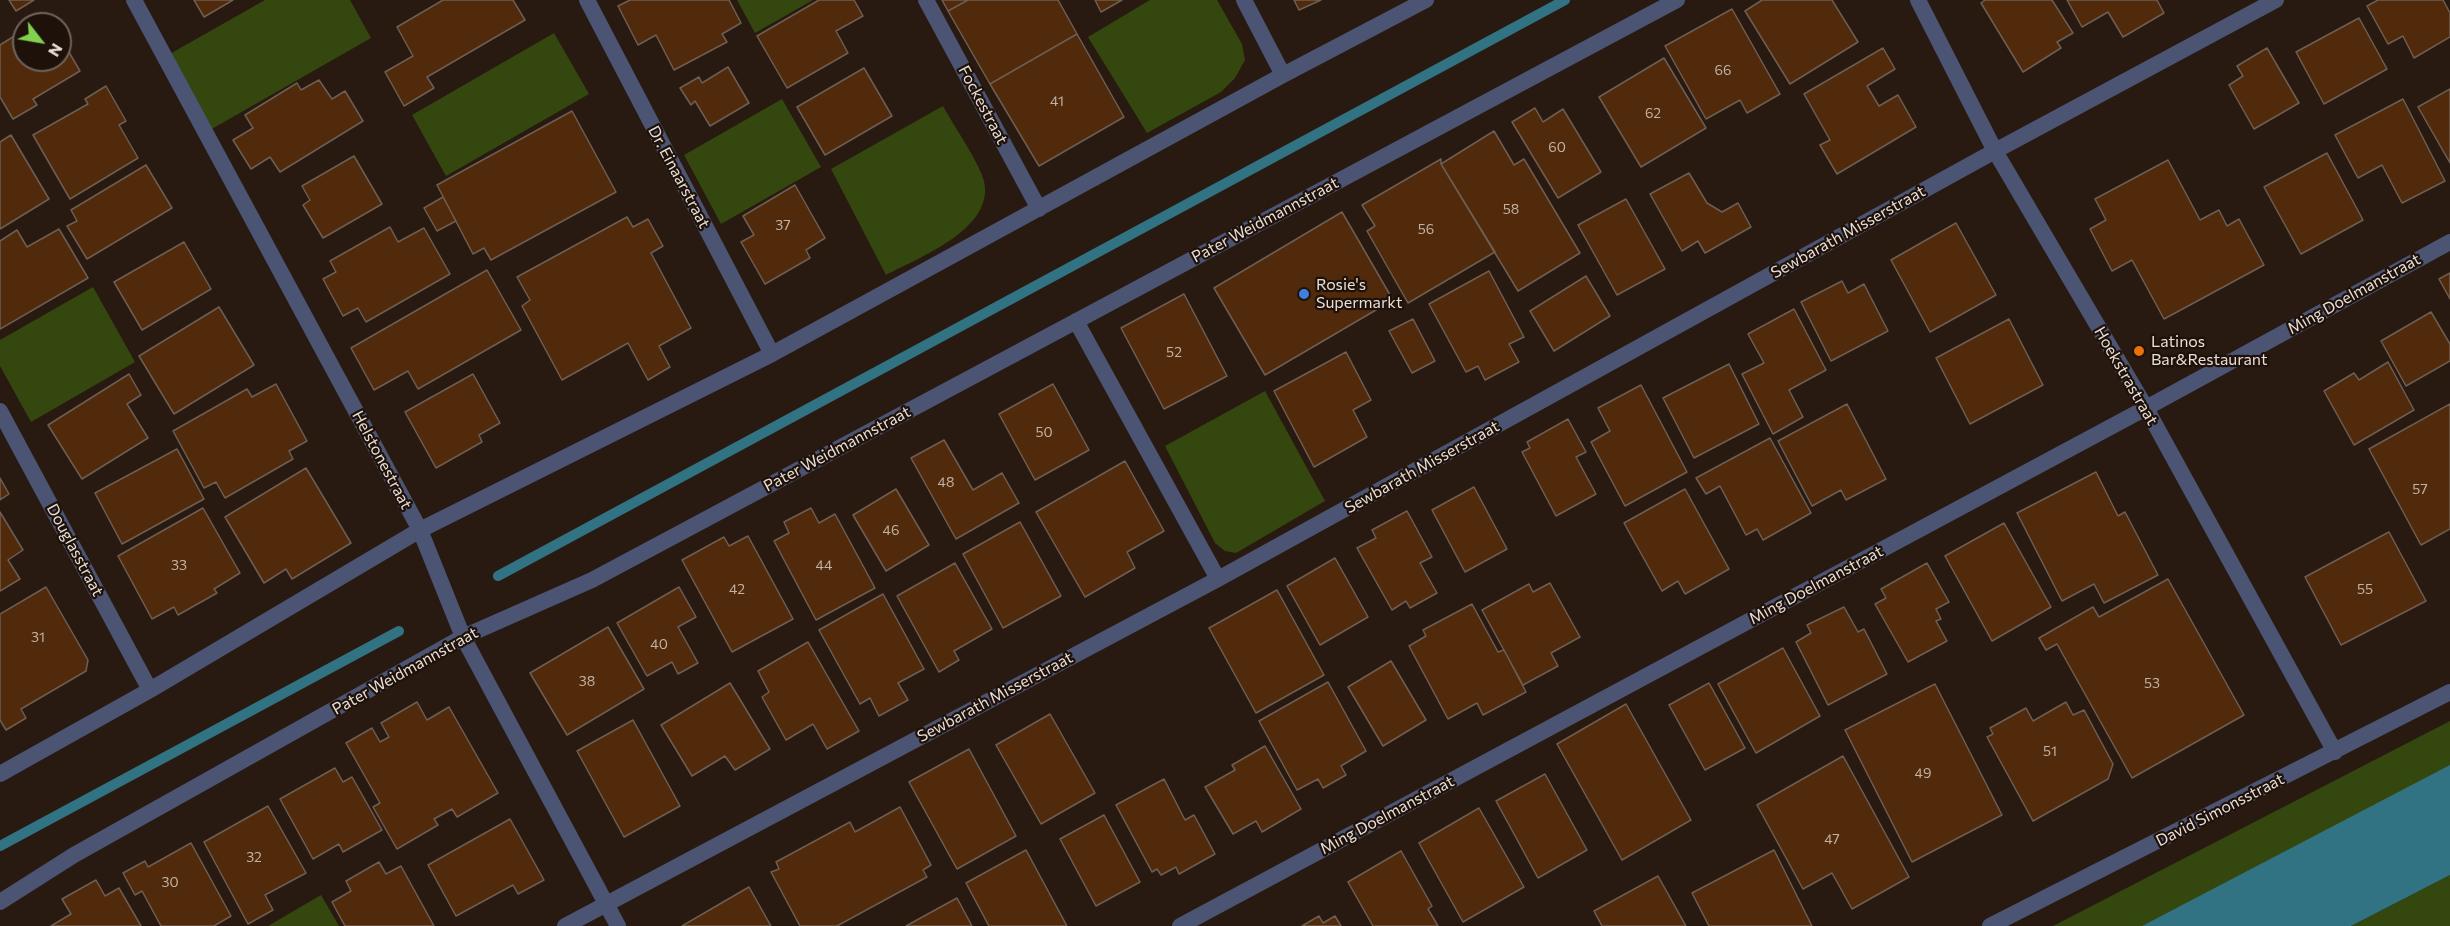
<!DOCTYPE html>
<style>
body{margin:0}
#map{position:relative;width:2450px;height:926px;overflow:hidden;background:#281a11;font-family:Commissioner,sans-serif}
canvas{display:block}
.north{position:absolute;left:12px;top:12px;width:60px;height:60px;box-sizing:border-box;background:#1e1109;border:2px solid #6f635c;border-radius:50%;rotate:121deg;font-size:16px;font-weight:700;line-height:24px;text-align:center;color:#e8dfd8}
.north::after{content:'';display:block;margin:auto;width:21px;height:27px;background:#82d04f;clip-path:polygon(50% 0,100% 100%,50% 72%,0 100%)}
</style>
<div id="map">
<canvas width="2450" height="926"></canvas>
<div class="north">N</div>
</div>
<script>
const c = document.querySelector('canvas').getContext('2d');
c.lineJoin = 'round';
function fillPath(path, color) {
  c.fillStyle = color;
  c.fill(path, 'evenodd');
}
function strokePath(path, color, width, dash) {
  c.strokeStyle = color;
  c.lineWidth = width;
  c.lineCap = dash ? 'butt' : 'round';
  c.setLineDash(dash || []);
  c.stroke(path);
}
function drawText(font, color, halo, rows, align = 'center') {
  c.font = font + ' Commissioner,sans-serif';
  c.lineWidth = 4.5;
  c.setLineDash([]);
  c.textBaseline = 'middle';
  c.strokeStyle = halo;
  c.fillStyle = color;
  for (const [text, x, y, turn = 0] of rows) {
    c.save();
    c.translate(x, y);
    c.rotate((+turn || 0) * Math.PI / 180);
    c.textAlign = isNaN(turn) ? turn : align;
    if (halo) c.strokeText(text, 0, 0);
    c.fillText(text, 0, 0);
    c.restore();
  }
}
fillPath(new Path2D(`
 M265,0H350L371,38L210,130L168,55Z
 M737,0H813L755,33Z
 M1150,0H1217L1242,44L1245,60L1235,78L1221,92L1147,133L1088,37Z
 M554,33L589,94L446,176L412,115Z
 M782,99L821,167L721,224L684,155Z
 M943,106C955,128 972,151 982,175C1002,226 920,257 886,275L831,169Z
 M93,287L135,362L31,422L0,366V340Z
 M1265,391L1325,501L1236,553L1225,551L1215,543L1165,446Z
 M2450,721V766L2143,926H2053Z
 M2450,875V926H2351Z
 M321,895L339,926H268Z`), '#34470f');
fillPath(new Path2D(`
 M2450,765V875L2351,926H2142Z`), '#317383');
strokePath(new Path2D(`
 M498,576L1565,0
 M0,846L399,631`), '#317383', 10);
const building = new Path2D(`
 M9,0H34L16,11Z
 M194,0H233L204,17Z
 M443,0H513L525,20L427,77L434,88L404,106L385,72L413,56L397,27Z
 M630,0H729L741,23L722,34L727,42L674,70L656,35L638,45L618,6Z
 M819,0H854L863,16L836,31L848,53L787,88L757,36Z
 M942,0H968L948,11Z
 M968,0H1058L1077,34L990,84L948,11Z
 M1095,0H1122L1101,12Z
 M1294,0H1321L1299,10Z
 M1762,0H1832L1858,42L1790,84L1745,11Z
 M1985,0H2052L2073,33L2057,42L2061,48L2023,72L1981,3Z
 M2067,0H2157L2164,13L2123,37L2108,12L2082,27Z
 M2378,0H2443L2450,13V37L2414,58L2403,36L2388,44L2367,6Z
 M1732,9L1780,94L1747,113L1740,100L1706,119L1665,46Z
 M2359,18L2387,69L2324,104L2296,52Z
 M24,30V60H60V37L80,71L33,99L37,105L13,119L0,97V45Z
 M1077,34L1124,117L1039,166L990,84Z
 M1883,48L1895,69L1867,86L1879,106L1898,95L1916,127L1837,174L1820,145L1830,140L1804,94Z
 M2267,48L2299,103L2254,129L2229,85L2243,76L2237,66Z
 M1664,58L1706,128L1641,167L1599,97Z
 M728,67L749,103L710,126L695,101L691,105L680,88L699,77L702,83Z
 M864,68L892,116L825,155L797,107Z
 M319,80L332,99L345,91L363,121L280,172L270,157L251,169L233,140L253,128L245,115L297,83L301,90Z
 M106,86L126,121L119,125L138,158L70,199L33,135L88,104L85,99Z
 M2450,89V163L2418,107Z
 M2403,99L2445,181L2402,203L2382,165L2358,178L2335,135Z
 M1535,108L1543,122L1563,109L1601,172L1558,198L1512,122Z
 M572,111L616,192L491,260L484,248L473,254L437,185Z
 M1494,131L1514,165L1524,159L1580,253L1518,291L1441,164Z
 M11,135L49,199L0,229V142Z
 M2327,153L2363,220L2301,254L2264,187Z
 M354,156L382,204L323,238L303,205L310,200L302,186Z
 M1441,159V164L1495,252L1408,303L1367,231L1375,226L1362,205Z
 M2168,160L2200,220L2219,210L2227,226L2239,219L2264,265L2164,319L2132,260L2112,271L2090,229L2106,220L2095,199Z
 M146,165L172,208L87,259L67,226L77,221L71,210Z
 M1689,173L1707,203L1722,212L1738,203L1751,227L1705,253L1698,241L1682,251L1650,194Z
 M795,185L825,238L806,250L810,258L765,284L741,242L754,235L743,216Z
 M443,197L456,221L437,231L424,208Z
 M1626,199L1665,269L1617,295L1578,225Z
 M1342,212L1393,300L1265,375L1214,288Z
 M627,217L633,227L648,219L663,246L651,253L691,328L659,346L670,367L648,380L628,343L562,380L522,306L530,300L517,277Z
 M1956,223L1996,295L1930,332L1891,260Z
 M390,227L398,242L424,228L450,274L366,322L358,308L343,316L323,279L336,272L330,261Z
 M59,229L88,278L0,329V241L17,230L27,247Z
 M184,242L211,289L142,330L114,282Z
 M487,270L521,330L418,389L408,371L374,390L351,348Z
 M1489,271L1524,337L1509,344L1519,362L1485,380L1478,366L1466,372L1429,304Z
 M2450,273V299L2439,279Z
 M1586,276L1610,316L1554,351L1530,311Z
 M1842,281L1848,293L1864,284L1888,331L1831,361L1801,302Z
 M1184,294L1227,376L1164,409L1121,328Z
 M219,307L254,365L174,414L139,356Z
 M1794,309L1826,370L1789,390L1803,417L1773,434L1742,374L1764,363L1748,334Z
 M2431,312L2450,344V361L2406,386L2381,341Z
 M1413,319L1435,361L1412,373L1389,331Z
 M2009,319L2043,385L1970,424L1936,358Z
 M1346,352L1371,400L1353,410L1367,437L1314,467L1274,391Z
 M2388,362L2414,410L2354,445L2324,391L2354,373L2359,380Z
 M1729,364L1759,424L1694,458L1663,398Z
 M129,374L141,395L127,404L148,438L82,479L48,425Z
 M473,374L500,423L479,435L482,442L436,468L405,412Z
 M276,384L307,441L289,451L293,459L225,498L216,482L204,488L173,431L247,389L252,397Z
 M1053,384L1089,450L1035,480L999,414Z
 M1641,385L1687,472L1625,506L1591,442L1610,431L1598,408Z
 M1847,404L1886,479L1846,500L1841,490L1812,506L1778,441Z
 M2450,404V529L2421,545L2369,449Z
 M1568,419L1586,452L1576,457L1596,494L1556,516L1522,452L1530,448L1527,442Z
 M1770,438L1811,513L1763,540L1757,529L1746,535L1720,486L1706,494L1696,478Z
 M944,440L973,490L1002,473L1019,503L956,539L911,458Z
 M177,449L204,499L122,544L95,493Z
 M1125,461L1164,531L1127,552L1135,568L1085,597L1036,512Z
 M306,468L351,543L292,579L286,569L264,583L225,517Z
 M2096,472L2118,516L2125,512L2158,575L2104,603L2094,584L2062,601L2017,513Z
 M0,478L9,494L0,500Z
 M1474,487L1507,549L1465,572L1432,510Z
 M896,489L929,545L886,571L853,515Z
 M1685,489L1729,569L1685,594L1678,581L1662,591L1624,523Z
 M203,508L240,573L214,589L217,593L178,615L174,607L152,619L118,556Z
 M811,508L819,523L835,514L875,588L816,620L774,541L789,533L784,522Z
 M1407,511L1432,557L1420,563L1437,593L1410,608L1406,601L1392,610L1357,548L1376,538L1372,530Z
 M0,512L23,550L8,560L20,579L0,591Z
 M1020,522L1061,596L1003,628L963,554Z
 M2004,523L2051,607L1992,641L1945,556Z
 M2389,532L2426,601L2341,645L2305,577Z
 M748,536L793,619L732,652L682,560L724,537L729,546Z
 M1335,558L1368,617L1320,645L1287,586Z
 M955,563L992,629L954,651L959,660L939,672L897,596Z
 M1927,563L1949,602L1936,609L1941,619L1936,621L1947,641L1908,662L1875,604L1886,598L1881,589Z
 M2168,579L2244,715L2132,778L2057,644L2046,650L2039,638L2093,607L2099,617Z
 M1550,583L1580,637L1551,653L1558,666L1523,685L1482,610L1529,584L1533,592Z
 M46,587L88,660L86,671L21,709L26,718L6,730L0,720V614Z
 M679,587L696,617L678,627L698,663L678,674L672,662L647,676L617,623Z
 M1277,590L1324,675L1256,713L1209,628Z
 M883,594L924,669L898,683L908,700L879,716L870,698L860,704L819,630Z
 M1472,604L1498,652L1504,650L1526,692L1483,715L1477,703L1448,719L1409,646L1426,636L1423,630Z
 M1844,607L1858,632L1864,629L1887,674L1828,705L1796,642L1811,633L1807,625Z
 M608,627L644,689L567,735L530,673Z
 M808,642L859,731L827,749L813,724L786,740L762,697L769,692L758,671Z
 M1783,648L1820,716L1756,753L1718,684Z
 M1391,661L1426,720L1383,746L1348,687Z
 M1328,682L1366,751L1341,766L1346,775L1323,788L1318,779L1297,790L1259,721Z
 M730,683L770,749L735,770L725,756L692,776L661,725Z
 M1709,683L1745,748L1705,770L1669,705Z
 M1935,684L2002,815L1912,862L1845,730Z
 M417,702L427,720L449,707L498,793L457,817L452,809L434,819L438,825L397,849L373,807L380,803L346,743L372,728L380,742L389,737L381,723Z
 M2066,702L2073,715L2084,710L2113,764L2108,779L2033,821L1987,737L1993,734L1990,728L2026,708L2033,721Z
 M1626,704L1691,820L1622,860L1557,744Z
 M1050,714L1095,793L1041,824L996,745Z
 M633,720L680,806L624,837L577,751Z
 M1265,746L1301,809L1262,832L1256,821L1233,834L1205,787L1235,770L1232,765Z
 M969,749L1016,836L957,869L909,782Z
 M1843,756L1909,877L1852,909L1832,873L1803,889L1757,805Z
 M335,768L343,782L352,777L382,830L343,852L339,844L313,859L280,799Z
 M1545,774L1587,850L1538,878L1496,801Z
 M1164,779L1185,820L1194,815L1215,854L1179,874L1176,867L1161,875L1157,869L1152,872L1116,805Z
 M268,806L306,873L265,895L273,910L248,924L204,842Z
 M900,807L931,865L923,870L927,877L837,926H800L771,872L779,869L776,862L850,822L855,832Z
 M1479,808L1524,887L1463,922L1419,843Z
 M1104,815L1140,882L1096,906L1060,839Z
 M510,819L544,880L518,894L513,885L456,916L428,865Z
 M191,843L231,916L214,926H161L142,891L135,895L123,873L145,861L148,867Z
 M1026,850L1067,926H989L966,883Z
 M1774,850L1812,926H1709L1692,893Z
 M1401,851L1432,906L1428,909L1438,926H1373L1348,882Z
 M379,862L386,874L401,866L434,926H345L332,902L351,891L346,881Z
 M1658,876L1686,926H1602L1594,911Z
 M96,880L105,896L119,888L141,926H51L71,914L62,899Z
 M749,887L771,926H682Z
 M957,898L972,926H906Z
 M1319,916L1323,923L1335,916L1341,926H1302Z`);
fillPath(building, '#502a0b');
strokePath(building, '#6e5e53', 1.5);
strokePath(new Path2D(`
 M134,0L420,530L463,637L618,926
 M587,0L772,354
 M926,0L1039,209
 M1244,0L1283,75
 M1918,0L1995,151L2146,408L2335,752
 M1076,321L1218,579
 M0,411L150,690
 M0,774L150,690L420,530L772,354L1283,75L1426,0
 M0,902L74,855L463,637L592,580L1677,0
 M565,926L1218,579L1995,151L2276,0
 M1180,926L2146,408L2450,242
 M1990,926L2450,692`), '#4b5473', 16);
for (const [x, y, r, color] of [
 [1304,294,6,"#3f7fe0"],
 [2139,351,6,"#e8710a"]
]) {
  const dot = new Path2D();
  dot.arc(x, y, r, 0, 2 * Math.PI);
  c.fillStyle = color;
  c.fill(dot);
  strokePath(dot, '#1e1109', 2);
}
drawText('14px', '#c2b2a5', null, [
 ["66",1723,70],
 ["41",1057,101],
 ["62",1653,113],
 ["60",1557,147],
 ["58",1511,209],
 ["37",783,225],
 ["56",1426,229],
 ["52",1174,352],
 ["50",1044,432],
 ["48",946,482],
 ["57",2420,489],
 ["46",891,530],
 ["33",179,565],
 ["44",824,565],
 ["42",737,589],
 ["55",2365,589],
 ["31",38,637],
 ["40",659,644],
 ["38",587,681],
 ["53",2152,683],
 ["51",2050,751],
 ["49",1923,773],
 ["47",1832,839],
 ["32",254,857],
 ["30",170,882]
]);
drawText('16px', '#e8dfd8', '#1e1109', [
 ["Fockestraat",983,105,62],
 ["Dr. Einaarstraat",679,177,62],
 ["Pater Weidmannstraat",1265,220,-28],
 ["Sewbarath Misserstraat",1848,232,-29],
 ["Ming Doelmanstraat",2354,294,-29],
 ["Hoekstrastraat",2126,376,60],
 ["Pater Weidmannstraat",837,449,-28],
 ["Helstonestraat",382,460,62],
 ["Sewbarath Misserstraat",1422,467,-29],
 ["Douglasstraat",75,550,62],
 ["Ming Doelmanstraat",1816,585,-28],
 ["Pater Weidmannstraat",405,671,-29],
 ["Sewbarath Misserstraat",995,697,-28],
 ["David Simonsstraat",2220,810,-27],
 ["Ming Doelmanstraat",1387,815,-28]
]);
drawText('16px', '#e8dfd8', '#1e1109', [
 ["Rosie's",1316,285],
 ["Supermarkt",1316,303],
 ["Latinos",2151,342],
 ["Bar&Restaurant",2151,360]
], 'left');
</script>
